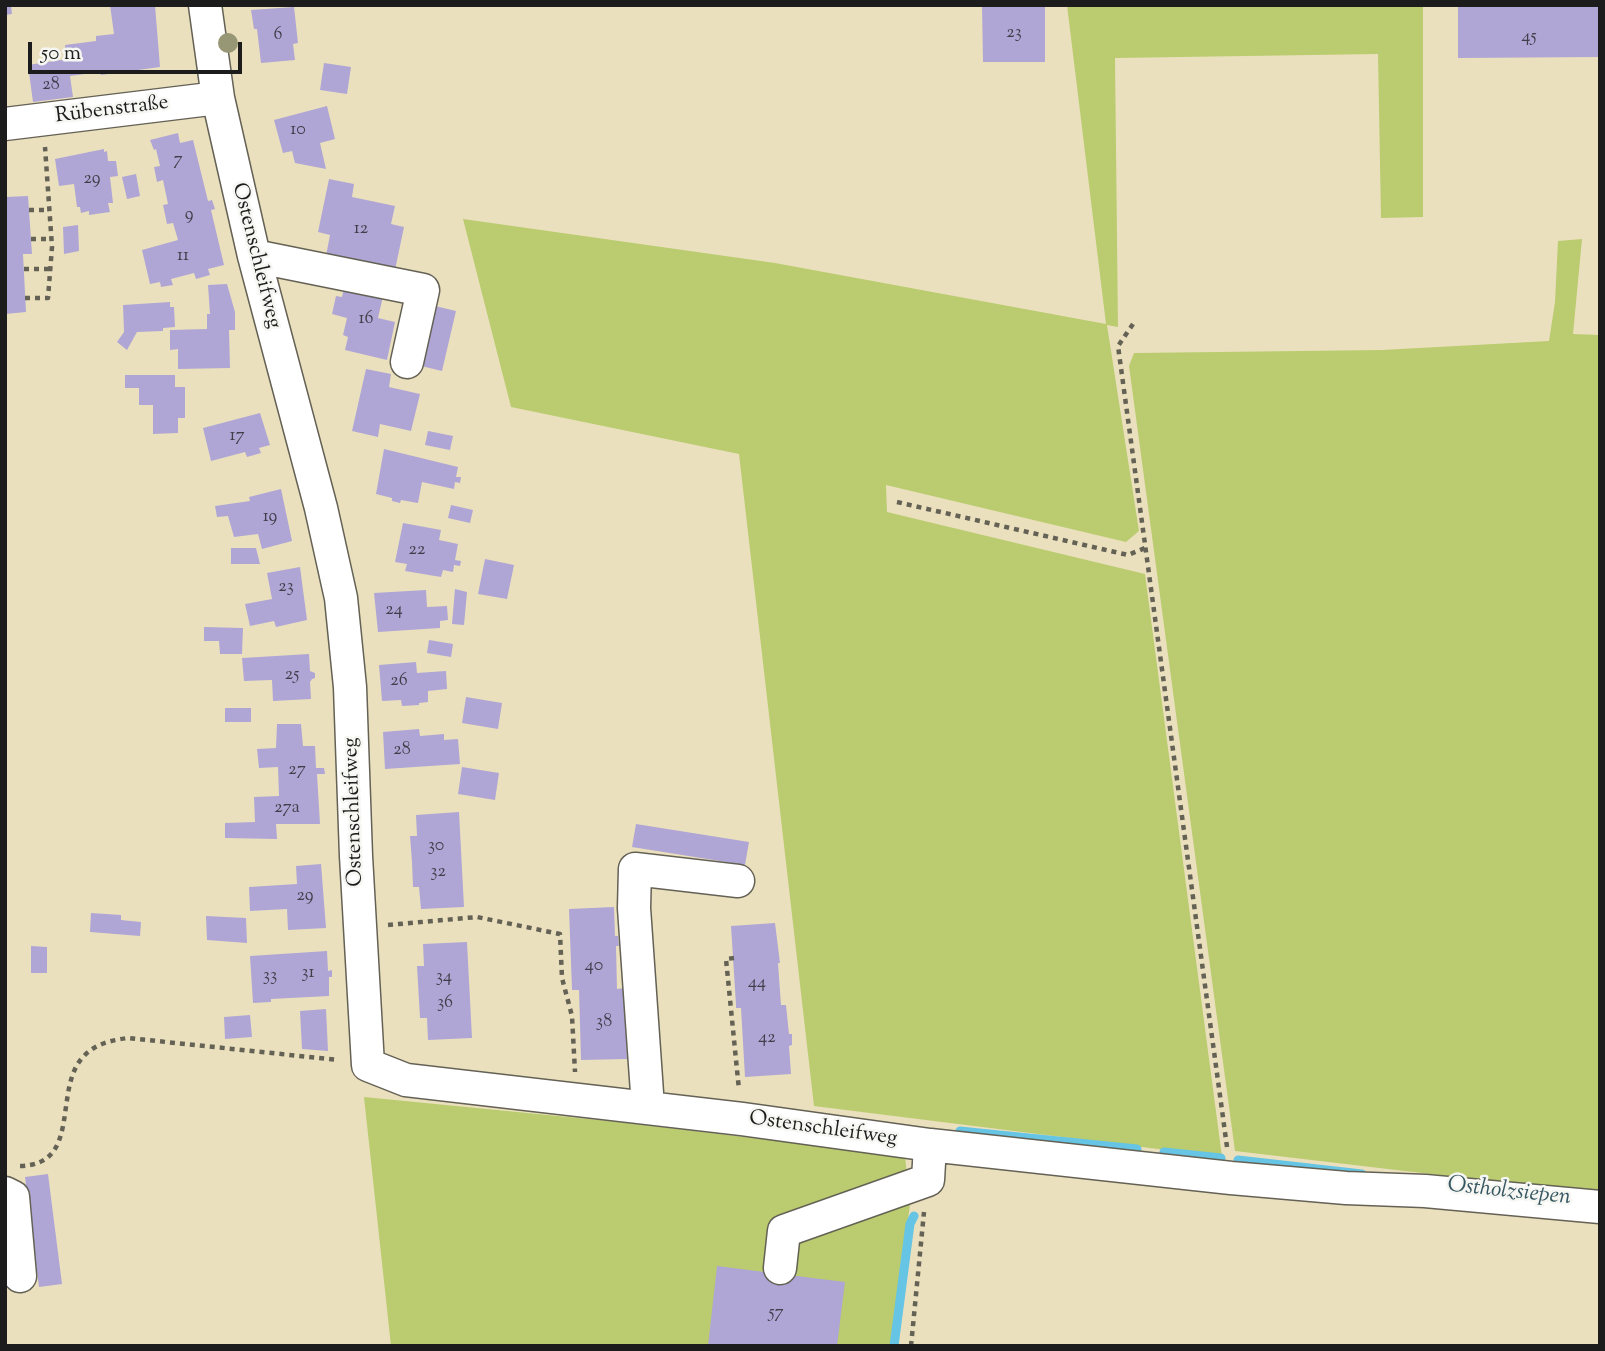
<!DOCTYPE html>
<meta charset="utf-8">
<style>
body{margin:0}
#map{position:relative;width:1605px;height:1351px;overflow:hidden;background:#ebe0be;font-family:"Sorts Mill Goudy",serif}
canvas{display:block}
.frame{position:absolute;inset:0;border:7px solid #1c1c1c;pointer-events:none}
.scale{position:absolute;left:28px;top:42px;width:214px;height:32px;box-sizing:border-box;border:4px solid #1c1c1c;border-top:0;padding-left:9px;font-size:21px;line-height:24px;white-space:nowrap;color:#1c1c1c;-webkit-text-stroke:5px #f6f6f2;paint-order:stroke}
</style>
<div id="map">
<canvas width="1605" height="1351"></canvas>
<div class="frame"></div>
<div class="scale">50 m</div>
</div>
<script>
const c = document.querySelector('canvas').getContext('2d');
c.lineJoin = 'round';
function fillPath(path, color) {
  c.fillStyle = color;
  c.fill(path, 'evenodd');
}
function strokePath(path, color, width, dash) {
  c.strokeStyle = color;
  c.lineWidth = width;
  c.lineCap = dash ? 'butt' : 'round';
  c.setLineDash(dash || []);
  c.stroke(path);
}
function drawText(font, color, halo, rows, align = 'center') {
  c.font = font + ' "Sorts Mill Goudy",serif';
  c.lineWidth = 5;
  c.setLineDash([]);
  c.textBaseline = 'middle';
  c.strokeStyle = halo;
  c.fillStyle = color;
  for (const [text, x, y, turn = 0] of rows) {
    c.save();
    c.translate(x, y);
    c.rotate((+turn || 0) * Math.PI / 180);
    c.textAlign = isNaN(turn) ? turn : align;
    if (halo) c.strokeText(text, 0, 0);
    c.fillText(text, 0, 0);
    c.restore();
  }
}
fillPath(new Path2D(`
 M1067,5H1423V217L1381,218L1378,54L1115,58L1118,327L1107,325L1139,531L1126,542L886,485L887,512L1145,574L1222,1157L814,1106L739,454L511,407L463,219L775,263L1106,324Z
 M1582,239L1573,334L1600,335V1194L1235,1151L1129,366L1134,353L1382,350L1549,341L1555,302L1558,241Z
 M364,1097L609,1121L905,1156L910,1205L891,1346H391Z`), '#bacc6f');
strokePath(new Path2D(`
 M958,1134L960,1131L1137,1149
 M1164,1152L1221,1158
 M1238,1160L1362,1174
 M894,1346L910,1224L914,1216`), '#66c4e4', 9);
fillPath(new Path2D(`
 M5,5H11L12,14L5,15Z
 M110,5H155L160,67L101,75L100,72L70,76L73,97L33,102L28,65L67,59L65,45L96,41V36L114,34Z
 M982,5H1045V62H983Z
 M1458,5H1600V57L1458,58Z
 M294,7L298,43L293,44L295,60L261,63L257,29H254L251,10Z
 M324,63L351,67L347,94L320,90Z
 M327,106L335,139L320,143L326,169L295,163L292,151L283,153L274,120Z
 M178,133L180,143L193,140L208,201L212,200L215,209L211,210L224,265L208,269L210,275L196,279L194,273L171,279L173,285L161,287L160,282L150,284L142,250L178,240L173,223L167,224L163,205L168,204L163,180L157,182L154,167L160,166L156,149L154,150L150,140Z
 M104,149V152L107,151L108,161H116L118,176L110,177L113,203H108L110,212L89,215V211L81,213L80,207H77L74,184L59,186L55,159Z
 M136,174L140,196L127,199L122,177Z
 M329,179L354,184L352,197L395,206L391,224L404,227L395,270L326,256L330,235L318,232Z
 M28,196L32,254H23L26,312L5,314V197Z
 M78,225L79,251L64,254L63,227Z
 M345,283L384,292L378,318L395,322L387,360L345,350L348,337L343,335L347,318L332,314L336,296L342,297Z
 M227,284L235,312V330H229L230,368L178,369V349L170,350V330L207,329V314H210L208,285Z
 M170,302V307H174L175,327L163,328V331L137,332L127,350L117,342L124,332L123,305Z
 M435,306L456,311L442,371L421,366Z
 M366,369L391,374L389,387L420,394L411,431L380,424L378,437L352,431Z
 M125,375H175V387H185V418H178V433L153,434V405H139V388H125Z
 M260,413L270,445L259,448L261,453L247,457L245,452L211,461L203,428Z
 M428,431L453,436L450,450L425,445Z
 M384,449L458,467L456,477H461L460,483L455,482L454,489L422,482L418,503L401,500L400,503L392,501V498L376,494Z
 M281,489L292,541L262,549L258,534L234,537L228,516L217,517L215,506L250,501L249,497Z
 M451,505L473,510L470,523L448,518Z
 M403,523L441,530L439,540L458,544L455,560L461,561L460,566L454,565L453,572L443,570L441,577L405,571L407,564L395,562Z
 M231,548H256L260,564H231Z
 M485,559L514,565L507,599L478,594Z
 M300,567L307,620L276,627L274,621L250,626L245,604L272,599L267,573Z
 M455,589L467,592L464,625L452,624Z
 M426,590L427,607L447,606L448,620L440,621V628L378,632L374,593Z
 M204,627L243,628L242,654H220L219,641H204Z
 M429,640L453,644L451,657L427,653Z
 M309,654L310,671L315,673V678L312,679L310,682L311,699L273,701L272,680L244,681L242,658Z
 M416,662L417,673L446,671L447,689L428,691V702L419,703V705L402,706L401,700L382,701L379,665Z
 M466,697L502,703L498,729L462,723Z
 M225,708H251V722H225Z
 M277,724H301L303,746H315L316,768H324L325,774H317L320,824H276L277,839L225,838V823L255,822L254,797L279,796L278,767L259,768L257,749L276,748Z
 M419,729L420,736L444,734V740L458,739L460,764L385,769L383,732Z
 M462,767L499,773L495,800L458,794Z
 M459,812L464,907L421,909L419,887H413L412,862L410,836H417L416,815Z
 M636,824L749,842L745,865L632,847Z
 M321,864L326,928L288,930L287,909L250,911L249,887L297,884L296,866Z
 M614,907L615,936H618L619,946H616L617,989L624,988L625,1016H628L629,1029H626L627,1059L581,1060L579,990H572L569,909Z
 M91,913L121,915V920L141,922L140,936L90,932Z
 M206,916L246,918L247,943L207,940Z
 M775,923L780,963H778L781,1005H786L789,1034H792V1045L789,1046L791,1074L745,1077L741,1008H736V1005L731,926Z
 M467,942L472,1038L428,1040L427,1018H420L417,966H424L423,944Z
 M31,946L47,947V973H31Z
 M327,951L328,971L332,970V977H329V996L271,999V1002L253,1003L250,956Z
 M326,1009L328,1051L302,1049L300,1011Z
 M250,1015L252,1037L225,1039L224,1017Z
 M48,1174L62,1284L39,1287L25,1177Z
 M717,1266L845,1282L837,1346H708Z`), '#afa6d5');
const minor = new Path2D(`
 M205,5L218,98L254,256L321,508L341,598L350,687L356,856L368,1065L406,1080L742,1119L930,1145L1231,1178L1346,1188L1425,1191L1600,1207
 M5,124L218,98
 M254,256L423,290L407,362
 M648,1107L634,908L635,869L738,881
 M5,1193L13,1197L20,1276
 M780,1268L784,1231L928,1180L930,1145`);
strokePath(minor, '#646155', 35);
strokePath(new Path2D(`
 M29,210H49
 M31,239H51
 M24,269H50
 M25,298H48L52,247L45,147
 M1133,324L1118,346L1227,1147
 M897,502L1128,555L1145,548
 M388,925L477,917L560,934L562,978L572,1016L575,1072
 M734,958L726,959L739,1090
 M20,1166C83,1165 52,1088 84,1056C95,1044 112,1040 128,1038L338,1060
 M911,1346L924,1212`), '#646155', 4.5, [5, 5]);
strokePath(minor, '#fff', 32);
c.fillStyle = '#979675';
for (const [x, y] of [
 [228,43]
]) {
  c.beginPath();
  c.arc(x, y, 10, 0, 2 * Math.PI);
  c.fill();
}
drawText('18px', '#413e4a', null, [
 ["23",1014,34],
 ["6",278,36],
 ["45",1529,38],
 ["28",51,86],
 ["10",298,131],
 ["7",178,161],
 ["29",92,180],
 ["9",189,216],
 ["12",361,230],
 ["11",183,257],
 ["16",366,320],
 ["17",237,437],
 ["19",270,518],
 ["22",417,551],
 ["23",286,588],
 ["24",394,611],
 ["25",292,676],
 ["26",399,682],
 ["28",402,751],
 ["27",297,771],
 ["27a",287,809],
 ["30",436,847],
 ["32",438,873],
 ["29",305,897],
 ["40",594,967],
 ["31",308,974],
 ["33",270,977],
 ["34",444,978],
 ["44",757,984],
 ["36",445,1004],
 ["38",604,1023],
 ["42",767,1039],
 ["57",776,1314]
]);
drawText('21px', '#1c1c1c', '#f6f6f2', [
 ["Rübenstraße",112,111,-7],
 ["Ostenschleifweg",255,256,76],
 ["Ostenschleifweg",355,812,-92],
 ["Ostenschleifweg",823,1130,8]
]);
drawText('italic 23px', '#365762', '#f6f6f2', [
 ["Ostholzsiepen",1509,1193,6]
]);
</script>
